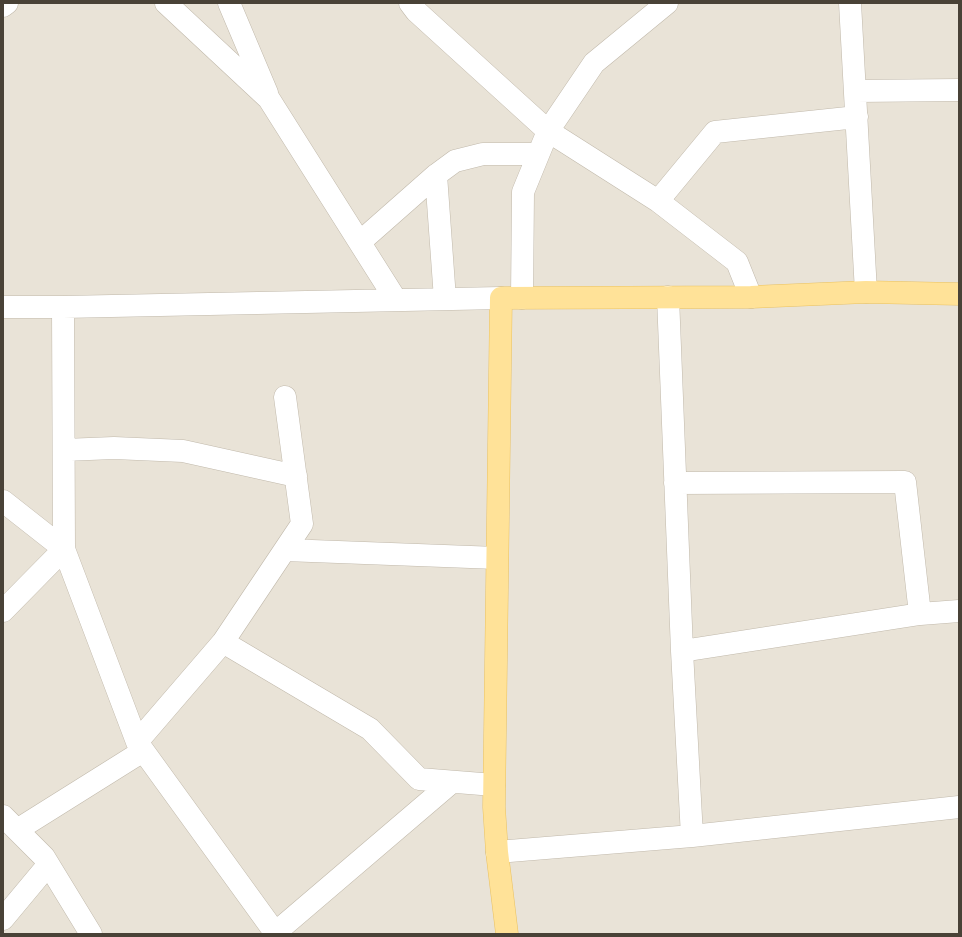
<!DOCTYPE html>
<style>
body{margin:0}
#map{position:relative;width:962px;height:937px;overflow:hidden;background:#f5f1e9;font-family:Mulish,sans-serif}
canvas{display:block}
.frame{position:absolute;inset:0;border:4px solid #494237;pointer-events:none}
</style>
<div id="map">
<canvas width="962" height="937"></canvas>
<div class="frame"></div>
</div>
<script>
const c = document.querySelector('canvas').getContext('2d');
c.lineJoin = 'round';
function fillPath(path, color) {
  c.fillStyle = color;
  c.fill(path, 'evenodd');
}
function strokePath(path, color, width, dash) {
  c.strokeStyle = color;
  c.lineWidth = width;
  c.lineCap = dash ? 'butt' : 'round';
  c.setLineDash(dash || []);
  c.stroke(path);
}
fillPath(new Path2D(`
 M3,3H959V934H3Z`), '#e9e3d7');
const minor = new Path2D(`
 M166,3L269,99L396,300
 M229,3L267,93
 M410,3L416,11L548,131L523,192L522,298
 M667,3L594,63L548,131L658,201L737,262L751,297
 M850,3L866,292
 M3,6L7,3
 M856,91L959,90
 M436,175L445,299
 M658,201L715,132L857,117
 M360,242L436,175L455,161L483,154H538
 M668,297L682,651L692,836
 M3,307H63L501,298
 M63,307L64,549
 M64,450L114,448L183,451L296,476
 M675,483L905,482L920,614
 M3,501L64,549
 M285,550L497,558
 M3,611L64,549L137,742L276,934
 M223,642L302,524L285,397
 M682,651L920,614L959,611
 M137,742L223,642L370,729L419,779L494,785
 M3,816L44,857L91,934
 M17,830L143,751
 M497,852L692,836L959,807
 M3,919L48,865
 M275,933L452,782`);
const major = new Path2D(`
 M507,934L497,852L494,807L501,298L751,297L866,292L959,294`);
strokePath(minor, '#c1b9ab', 23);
strokePath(major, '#eac262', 23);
strokePath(minor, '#fff', 22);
strokePath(major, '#ffe298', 22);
</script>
